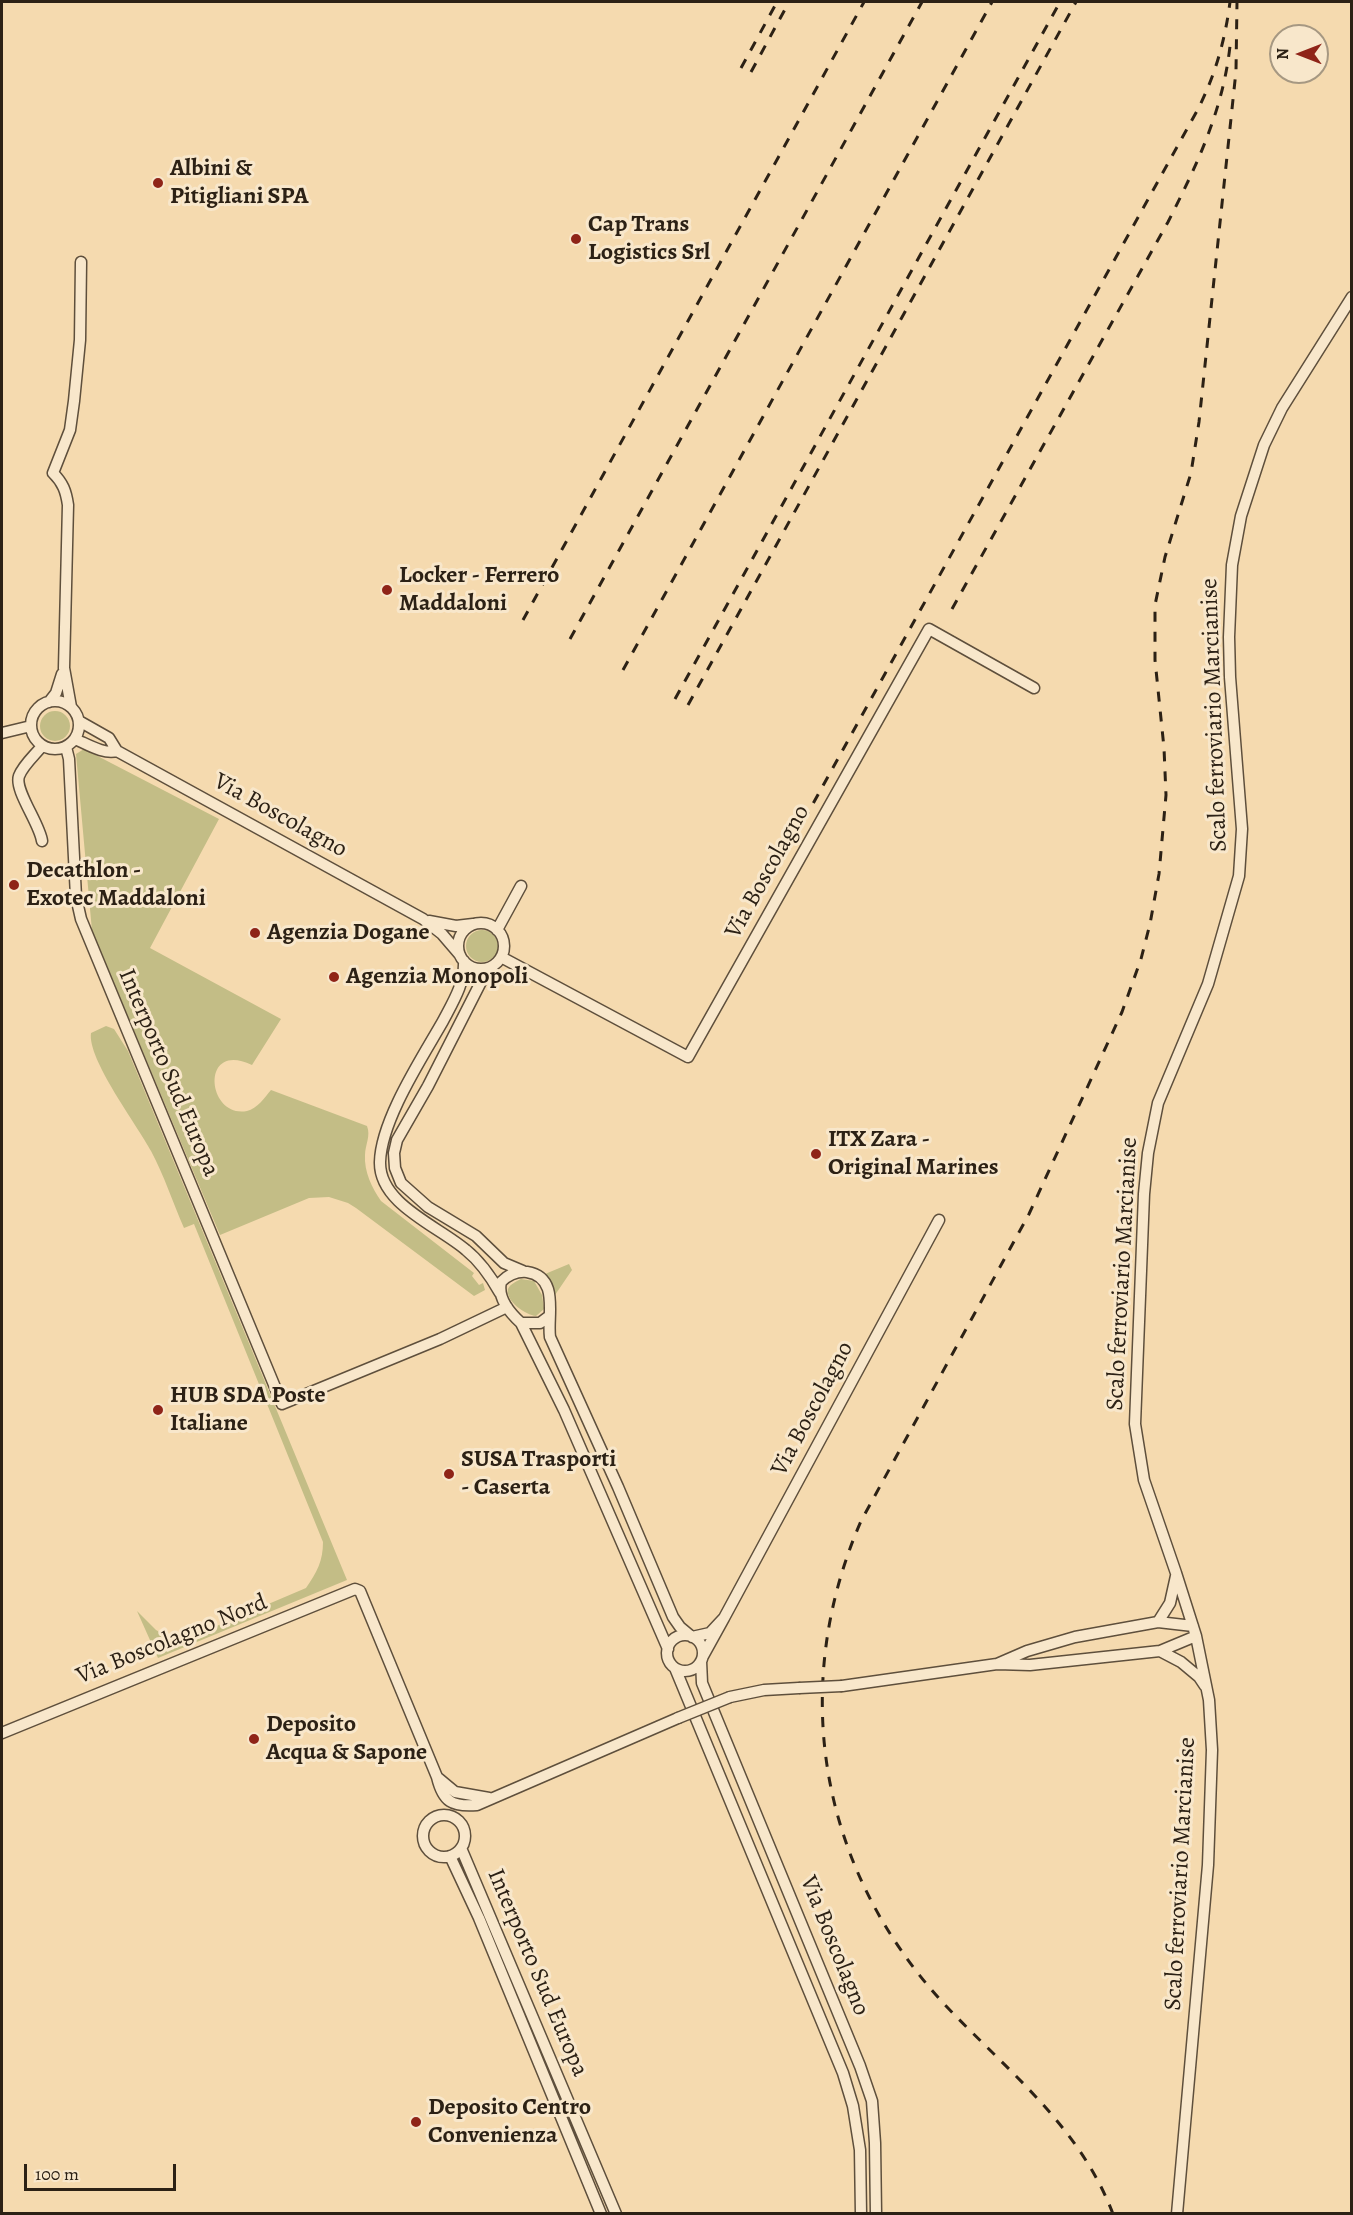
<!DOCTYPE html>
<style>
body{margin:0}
#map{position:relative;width:1353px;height:2215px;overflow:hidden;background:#f5daaf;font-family:Alegreya,serif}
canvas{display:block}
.frame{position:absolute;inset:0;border:3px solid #2c2115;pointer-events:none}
.north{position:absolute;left:1269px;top:24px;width:60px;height:60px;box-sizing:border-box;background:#f8e7cb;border:2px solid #a69882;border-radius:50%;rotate:270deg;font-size:16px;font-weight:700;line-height:24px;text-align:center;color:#2c2115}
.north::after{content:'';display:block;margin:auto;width:21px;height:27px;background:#8f2418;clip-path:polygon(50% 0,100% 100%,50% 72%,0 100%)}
.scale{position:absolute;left:24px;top:2164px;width:152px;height:27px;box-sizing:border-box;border:3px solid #2c2115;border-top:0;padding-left:8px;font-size:18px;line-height:21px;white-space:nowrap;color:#2c2115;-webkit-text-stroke:4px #f8e7cb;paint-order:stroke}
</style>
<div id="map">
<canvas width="1353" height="2215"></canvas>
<div class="frame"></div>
<div class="north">N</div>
<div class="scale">100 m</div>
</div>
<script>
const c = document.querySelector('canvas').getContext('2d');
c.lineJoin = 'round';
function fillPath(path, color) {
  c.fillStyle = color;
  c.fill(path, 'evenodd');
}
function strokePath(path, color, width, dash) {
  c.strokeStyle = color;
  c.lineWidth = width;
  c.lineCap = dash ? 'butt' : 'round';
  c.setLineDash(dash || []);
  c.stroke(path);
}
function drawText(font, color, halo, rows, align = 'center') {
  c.font = font + ' Alegreya,serif';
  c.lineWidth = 6;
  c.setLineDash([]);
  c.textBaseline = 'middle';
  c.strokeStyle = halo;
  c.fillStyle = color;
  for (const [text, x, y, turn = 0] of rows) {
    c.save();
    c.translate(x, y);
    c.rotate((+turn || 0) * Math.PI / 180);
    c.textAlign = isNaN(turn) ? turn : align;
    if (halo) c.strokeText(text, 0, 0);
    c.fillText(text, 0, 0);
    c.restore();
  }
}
fillPath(new Path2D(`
 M40 726a15 15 0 1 1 30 0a15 15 0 1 1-30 0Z
 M84,749L219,819L150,948L281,1019L252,1065C199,1040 207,1119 247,1111C257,1109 265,1097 271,1090L367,1126C371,1136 365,1145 365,1155C364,1172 372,1188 381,1201L474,1273L472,1276L479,1285L483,1283L485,1290L474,1296L356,1208L348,1203L329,1197L309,1198L220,1235L92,931L76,754Z
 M466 946a16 16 0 1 1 32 0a16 16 0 1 1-32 0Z
 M106,1026L114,1029L128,1051L347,1580L158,1658L137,1611L156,1630L168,1637L193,1636L306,1588C317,1572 323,1561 323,1542L194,1224L184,1228C173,1203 164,1175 151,1151C138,1126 87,1059 91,1033Z
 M569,1264L572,1270L555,1295L553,1285L545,1274Z
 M521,1279L534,1281L542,1295L544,1309L536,1316C526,1315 505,1301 508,1289C510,1284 517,1281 521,1279Z`), '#c3bd86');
const minor = new Path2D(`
 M31 725a24 24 0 1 1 48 0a24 24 0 1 1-48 0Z
 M49,702L56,693L62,674
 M71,707L64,668L68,505C66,491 63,483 53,473L70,430L74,401L80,340L81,262
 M79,721L109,738L117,751
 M2,733L31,726
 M75,739C87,744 104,755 117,751L423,919L442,934L460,955
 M66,747L69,759L76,897L81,919L282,1404L440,1339L507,1307
 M42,841C40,824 14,790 19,776C23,765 35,755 42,746
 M429,921L456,926L473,924
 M458 946a23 23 0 1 1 46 0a23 23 0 1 1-46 0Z
 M497,930L521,886
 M501,957L688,1057L929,629L1034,688
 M464,961C465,983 453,1002 443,1021C422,1058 381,1120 380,1162C379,1204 438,1226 466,1250C481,1262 491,1277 500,1293
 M493,966L485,974L428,1086L397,1140L394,1153L395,1168L401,1183L428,1207L476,1236L504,1263L523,1271
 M548,1317L540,1323H521C510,1313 497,1298 501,1282C508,1275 516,1271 527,1272C560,1277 547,1316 550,1337L618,1487L673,1617L680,1627L692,1637L710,1633L724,1618L703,1656
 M521,1323L564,1410L668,1649
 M1176,1576L1170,1603L1158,1622L1075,1637L1027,1651L997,1664L1030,1665L1160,1651L1181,1662L1199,1677L1205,1686
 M724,1618L939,1220
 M1158,1622L1193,1626
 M667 1653a18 18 0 1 1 36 0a18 18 0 1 1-36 0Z
 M1160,1651L1196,1636
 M701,1661L702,1683L860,2066L872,2101L875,2143L876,2214
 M675,1668L843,2073L853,2106L860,2150L861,2214
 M842,1686L997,1664
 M730,1697L764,1690L799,1688
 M2,1733L355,1589L360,1591L437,1777C443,1802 452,1807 477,1805L678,1718
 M437,1777L455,1792L489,1798
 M423 1836a21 21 0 1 1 42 0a21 21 0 1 1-42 0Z
 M461,1848L616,2214
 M450,1856L479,1918L601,2214
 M1177,2214L1208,1865L1212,1750L1209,1700L1196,1636L1176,1573L1144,1480L1135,1424L1144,1194L1148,1153L1158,1103L1208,984L1239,876L1242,829L1230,677L1229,637L1232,565L1241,516L1264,445L1282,408L1352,297`);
strokePath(minor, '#5e4f3c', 13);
strokePath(minor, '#f8e7cb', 10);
strokePath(new Path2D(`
 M741,68L777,2
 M751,72L789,2
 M952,609L1168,222C1197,165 1223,110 1230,46
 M523,620L864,2
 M570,639L922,2
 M623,670L992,2
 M675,699L1060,2
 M688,705L1076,2
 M794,838L1197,111C1215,76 1225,41 1230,2
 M1113,2214C1080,2127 1009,2072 947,2007C821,1873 787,1691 861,1521L1029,1214L1122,1012L1141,959L1150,924L1159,874L1166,795L1164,748L1155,660V605L1165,557L1191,473L1199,422L1236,71L1237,2`), '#2c2115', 3, [10, 10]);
const minorBridge = new Path2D(`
 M799,1688L842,1686
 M678,1718L730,1697`);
strokePath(minorBridge, '#5e4f3c', 13, []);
strokePath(minorBridge, '#f8e7cb', 10);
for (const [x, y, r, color] of [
 [158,183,6,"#8f2418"],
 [576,239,6,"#8f2418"],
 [387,590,6,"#8f2418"],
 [14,885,6,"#8f2418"],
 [255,933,6,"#8f2418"],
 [334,977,6,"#8f2418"],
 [816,1154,6,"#8f2418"],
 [158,1410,6,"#8f2418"],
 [449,1474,6,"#8f2418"],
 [254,1739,6,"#8f2418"],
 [416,2122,6,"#8f2418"]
]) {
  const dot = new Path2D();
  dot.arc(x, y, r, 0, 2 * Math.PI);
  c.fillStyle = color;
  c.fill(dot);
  strokePath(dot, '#f8e7cb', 2);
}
drawText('bold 24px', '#2c2115', '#f8e7cb', [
 ["Albini &",170,169],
 ["Pitigliani SPA",170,197],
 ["Cap Trans",588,225],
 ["Logistics Srl",588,253],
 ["Locker - Ferrero",399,576],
 ["Maddaloni",399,604],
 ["Decathlon -",26,871],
 ["Exotec Maddaloni",26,899],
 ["Agenzia Dogane",267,933],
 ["Agenzia Monopoli",346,977],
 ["ITX Zara -",828,1140],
 ["Original Marines",828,1168],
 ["HUB SDA Poste",170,1396],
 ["Italiane",170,1424],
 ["SUSA Trasporti",461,1460],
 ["- Caserta",461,1488],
 ["Deposito",266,1725],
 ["Acqua & Sapone",266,1753],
 ["Deposito Centro",428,2108],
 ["Convenienza",428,2136]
], 'left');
drawText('24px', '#2c2115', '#f8e7cb', [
 ["Scalo ferroviario Marcianise",1215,715,-92],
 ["Via Boscolagno",280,816,29],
 ["Via Boscolagno",768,872,-61],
 ["Interporto Sud Europa",168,1073,67],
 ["Scalo ferroviario Marcianise",1123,1274,-87],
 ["Via Boscolagno",813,1409,-62],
 ["Via Boscolagno Nord",172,1640,-22],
 ["Scalo ferroviario Marcianise",1181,1874,-87],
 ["Via Boscolagno",834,1946,68],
 ["Interporto Sud Europa",537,1973,67]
]);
</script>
